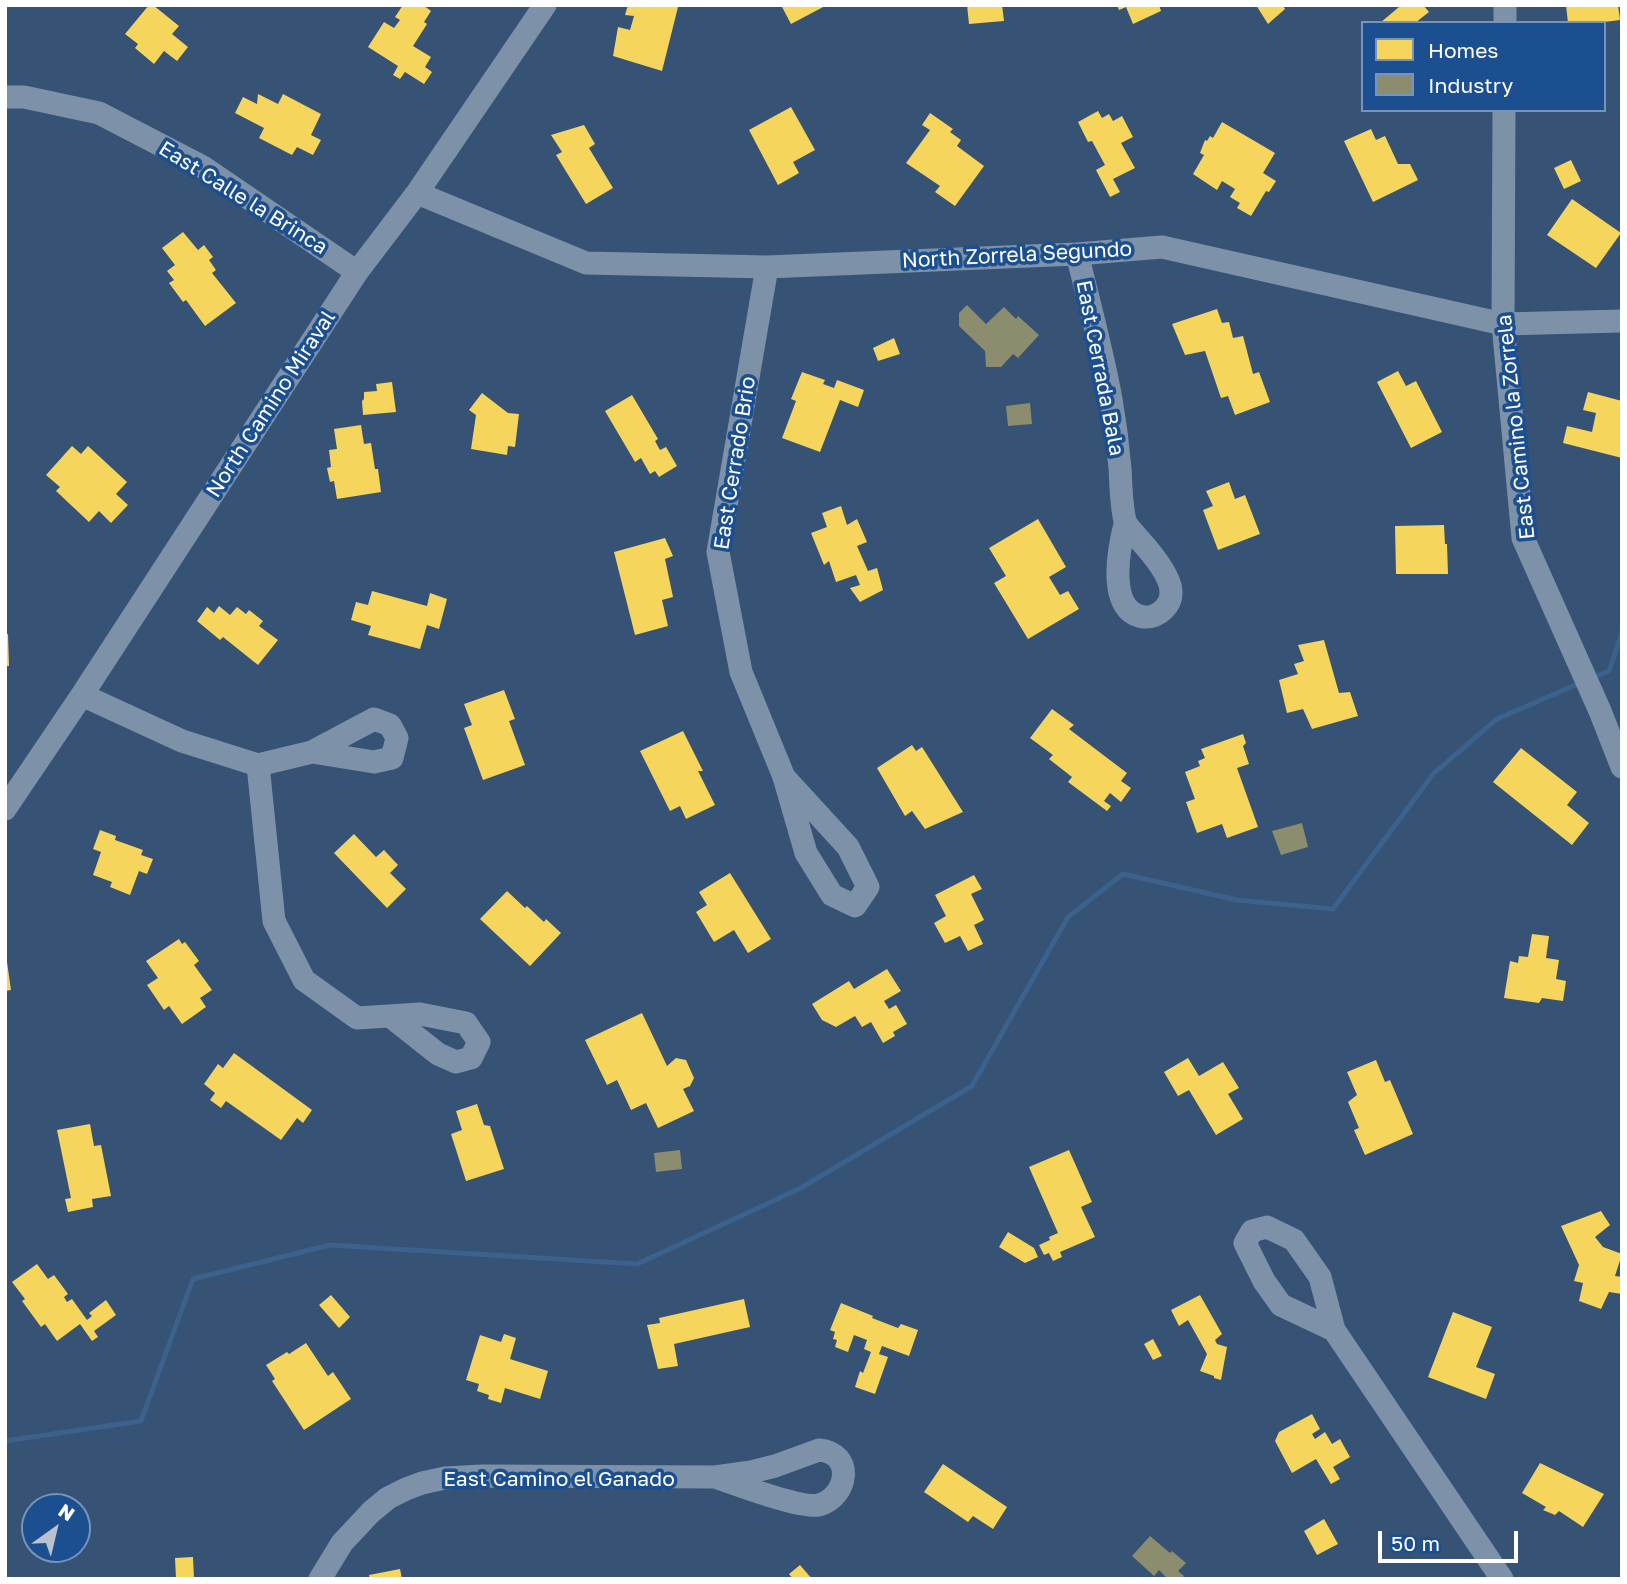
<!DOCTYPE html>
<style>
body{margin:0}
#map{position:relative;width:1627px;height:1584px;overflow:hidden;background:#365274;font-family:"Golos Text",sans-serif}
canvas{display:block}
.frame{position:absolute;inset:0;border:7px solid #fff;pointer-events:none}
.legend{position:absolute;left:1361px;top:21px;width:245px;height:91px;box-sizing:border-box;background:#1b4f8f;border:2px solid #7695bc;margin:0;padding:9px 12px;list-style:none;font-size:21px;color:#fff}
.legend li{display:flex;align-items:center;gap:14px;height:35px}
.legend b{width:35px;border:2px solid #7695bc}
.north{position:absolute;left:21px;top:1493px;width:70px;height:70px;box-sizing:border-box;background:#1b4f8f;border:2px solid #7695bc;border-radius:50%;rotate:34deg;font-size:19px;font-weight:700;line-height:28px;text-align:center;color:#fff}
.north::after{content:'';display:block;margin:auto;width:24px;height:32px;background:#b9c2ce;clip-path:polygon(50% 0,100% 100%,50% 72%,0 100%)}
.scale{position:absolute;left:1378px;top:1531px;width:140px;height:32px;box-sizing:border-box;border:4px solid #fff;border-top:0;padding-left:9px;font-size:21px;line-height:24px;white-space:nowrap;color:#fff;-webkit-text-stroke:5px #1b4f8f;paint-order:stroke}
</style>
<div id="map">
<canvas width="1627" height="1584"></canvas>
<div class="frame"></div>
<ul class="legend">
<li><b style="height:19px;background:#f6d55c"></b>Homes</li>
<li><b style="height:19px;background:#8c8c6e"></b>Industry</li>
</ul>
<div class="north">N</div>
<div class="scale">50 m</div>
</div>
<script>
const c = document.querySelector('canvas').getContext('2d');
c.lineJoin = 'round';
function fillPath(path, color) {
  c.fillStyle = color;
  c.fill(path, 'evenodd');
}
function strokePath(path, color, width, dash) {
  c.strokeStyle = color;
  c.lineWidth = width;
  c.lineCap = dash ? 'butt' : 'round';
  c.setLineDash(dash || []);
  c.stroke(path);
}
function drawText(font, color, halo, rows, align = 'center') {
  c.font = font + ' "Golos Text",sans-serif';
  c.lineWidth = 7;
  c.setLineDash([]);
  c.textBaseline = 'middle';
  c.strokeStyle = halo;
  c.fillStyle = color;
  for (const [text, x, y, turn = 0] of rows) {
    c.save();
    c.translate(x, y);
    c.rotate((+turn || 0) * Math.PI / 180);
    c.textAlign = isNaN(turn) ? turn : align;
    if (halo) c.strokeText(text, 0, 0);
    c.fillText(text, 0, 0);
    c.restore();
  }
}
fillPath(new Path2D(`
 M149,5H153L179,26L172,34L188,47L177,61L164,51L154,64L135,48L138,44L125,34Z
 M403,5H423L431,11L424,22L427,24L413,46L431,57L425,67L432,72L424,84L405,72L400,79L393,75L398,66L368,47L384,22L394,28L400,20L395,17Z
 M628,5H673L678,7L662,71L613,56L618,27L630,30L634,16L625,15Z
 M781,5H827L791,24Z
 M967,5H1002L1004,21L969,24Z
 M1117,5H1159L1161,11L1133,24L1126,7L1119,10Z
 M1256,5H1283L1285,9L1268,24Z
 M1398,5H1423L1429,12L1415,23H1380L1399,7Z
 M1566,5H1618L1620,20L1596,23H1568Z
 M258,94L278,104L283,94L321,114L311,135L321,140L313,155L297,147L292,155L259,138L264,128L235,113L243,97L257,104Z
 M791,107L815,150L793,162L799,173L778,185L749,130Z
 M1098,111L1102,118L1109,114L1113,121L1122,116L1133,137L1121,143L1135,168L1113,179L1120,192L1110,197L1096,170L1105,165L1092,141L1088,142L1078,122Z
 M930,113L953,129L950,132L961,140L957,146L984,166L955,206L935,192L940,186L906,163L930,130L922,125Z
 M1222,122L1275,153L1263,173L1276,181L1269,192L1266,191L1251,216L1237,208L1240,203L1230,197L1235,189L1222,181L1217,190L1193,174L1204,155L1200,153L1205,140L1207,141L1210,136L1213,138Z
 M584,125L595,144L589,148L613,188L586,204L556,155L562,152L551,135Z
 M1371,129L1376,140L1385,136L1398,164H1410L1418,180L1373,202L1344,141Z
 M1571,160L1581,181L1564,189L1554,168Z
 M1572,199L1621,233L1596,268L1547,235Z
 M183,232L198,250L204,245L213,257L209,260L216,270L212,273L236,303L205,326L186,300L183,302L169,283L174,280L167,271L175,265L162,248Z
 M1217,309L1222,323L1229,322L1233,338L1243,336L1253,374L1259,372L1270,402L1235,415L1228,396L1221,398L1205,351L1185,355L1172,324Z
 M894,338L900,354L878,361L873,348Z
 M1398,371L1406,386L1416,381L1442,432L1411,448L1377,382Z
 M802,372L825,380L823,384L834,388L837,380L864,390L858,407L840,400L820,452L782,438L796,401L791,399Z
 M392,382L396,412L363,415L362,401L364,399V392L377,391L376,384Z
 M1588,392L1622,401V458L1563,443L1567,426L1592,432L1596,413L1583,410Z
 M482,393L508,413L519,414L515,447L508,446L507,455L471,449L476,415L469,410Z
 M632,395L658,439L655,441L660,450L666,447L677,466L659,477L655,471L650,474L641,458L635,462L605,411Z
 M361,425L364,444L371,443L375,469H378L381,492L337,499L334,481L330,482L327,468L331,467L329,450L337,449L334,429Z
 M72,446L81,454L88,446L127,482L116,494L128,505L111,523L99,511L89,522L56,491L60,487L46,475Z
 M1229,482L1235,499L1245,495L1260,534L1218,550L1203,510L1213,506L1206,491Z
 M841,506L847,525L857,519L867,542L857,546L868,571L877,568L883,590L860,602L850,588L860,585L856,575L836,582L829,561L824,565L811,533L827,527L822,513Z
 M1038,519L1066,567L1049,577L1060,595L1068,591L1079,609L1028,639L994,583L1006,576L989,548Z
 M1444,525L1445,544H1447L1448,574H1396L1395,526Z
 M665,538L673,556L665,559L673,597L662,600L668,626L635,635L614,552Z
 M372,591L427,606L430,593L447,599L439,629L427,625L420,649L368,635L371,626L351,620L356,602L368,605Z
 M219,606L230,615L237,607L246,614L249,610L263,621L259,626L278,640L258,665L223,637L220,640L197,621L207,607L214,613Z
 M5,634H8L9,666H5Z
 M1324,640L1339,693L1350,692L1358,716L1312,729L1303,709L1287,713L1279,680L1298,674L1294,664L1304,661L1298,645Z
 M504,690L515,719L509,721L525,765L483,780L464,728L472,725L464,704Z
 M1052,709L1074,725L1069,729L1127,773L1121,781L1131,788L1121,802L1110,793L1104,801L1111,806L1107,811L1068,782L1072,777L1049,759L1053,755L1030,738Z
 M683,731L703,771H698L715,805L686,819L680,806L670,811L640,751Z
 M1243,734L1246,743L1243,746L1249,764L1237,768L1258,827L1227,838L1222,824L1197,833L1186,802L1195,799L1185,772L1200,766L1198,761L1205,758L1201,749Z
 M912,745L916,751L922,747L963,812L925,829L912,811L905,816L877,768Z
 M1521,748L1577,792L1567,805L1589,823L1572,845L1493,782Z
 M100,830L116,836L115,840L143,850L141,855L153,859L147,874L139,871L130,895L110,887L112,882L93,875L101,852L93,849Z
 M354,834L376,857L384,850L398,865L390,873L406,889L387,908L334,853Z
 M730,873L771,939L748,953L734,930L714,942L696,912L707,905L699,892Z
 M974,875L982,889L971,894L984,920L974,925L983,944L968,951L960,936L945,943L934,923L946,916L935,895Z
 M507,891L525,908L527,906L544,922L546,919L561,933L530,966L480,919Z
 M1532,934L1549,936L1546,958L1559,960L1556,979L1566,981L1563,1001L1542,998L1539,1003L1504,998L1510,961L1518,963L1519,956L1528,957Z
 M179,939L182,944L185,942L199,961L194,965L212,990L200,998L206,1007L182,1024L169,1006L164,1010L147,985L158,978L146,961Z
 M5,962H7L11,990L5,991Z
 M887,969L901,991L884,1001L889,1009L896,1005L907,1024L893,1032L895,1036L883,1043L871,1022L862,1027L855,1016L836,1027L822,1020L812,1004L849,981L854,989Z
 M642,1013L667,1066L676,1058L686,1060L694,1078L690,1086L683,1089L694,1111L658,1128L646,1103L631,1110L617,1080L607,1085L585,1040Z
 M234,1053L312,1110L303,1123L297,1118L281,1140L226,1101L221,1108L210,1100L215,1093L204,1084L218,1064L223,1068Z
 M1188,1058L1199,1076L1223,1062L1239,1088L1228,1094L1243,1119L1216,1135L1189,1090L1178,1096L1164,1072Z
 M1376,1060L1385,1082L1390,1080L1413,1134L1365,1155L1354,1130L1359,1128L1348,1102L1357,1095L1347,1072Z
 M477,1104L484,1125L490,1126L504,1169L466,1181L451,1134L462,1130L456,1111Z
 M90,1124L94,1146L101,1145L111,1196L92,1199L93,1207L68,1212L65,1199L71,1198L57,1130Z
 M1069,1150L1092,1202L1081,1207L1095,1237L1060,1252L1062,1257L1053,1261L1049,1253L1044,1255L1039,1245L1050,1240L1049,1237L1058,1233L1029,1167Z
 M1601,1211L1610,1225L1595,1237L1603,1247L1622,1254L1615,1276L1622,1277V1294L1609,1292L1601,1309L1579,1301L1583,1283L1574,1281L1579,1265L1561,1226Z
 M1008,1232L1034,1248L1038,1257L1025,1263L999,1247Z
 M37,1264L48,1279L54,1275L68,1294L64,1297L67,1302L72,1299L87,1320L92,1316L89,1313L106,1300L116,1315L94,1331L98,1337L92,1341L80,1324L57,1341L45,1324L41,1327L22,1301L25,1299L12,1282Z
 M331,1295L350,1317L339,1328L319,1305Z
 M1200,1295L1222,1334L1215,1340L1217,1344L1227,1347L1221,1380L1214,1378V1376L1200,1371L1207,1354L1188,1320L1179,1326L1171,1310Z
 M744,1299L750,1327L674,1344L678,1366L658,1369L647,1325L660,1323L659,1318Z
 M841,1303L873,1316L872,1318L898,1328L901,1324L918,1330L909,1356L882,1346L879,1354L888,1357L875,1394L855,1387L860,1371L863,1373L871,1352L864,1349L867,1340L854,1335L848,1352L835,1347L837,1340L833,1339L835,1332L830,1330Z
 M1453,1312L1492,1327L1476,1367L1495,1374L1486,1399L1428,1377Z
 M504,1334L516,1338L510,1359L548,1371L540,1399L505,1388L501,1403L488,1399L489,1395L477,1391L479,1384L466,1380L480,1335L501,1342Z
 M1153,1339L1162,1356L1153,1360L1144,1344Z
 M306,1343L328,1376L333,1372L351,1399L304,1430L272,1381L275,1379L266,1365L287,1352L289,1354Z
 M1312,1414L1320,1429L1312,1434L1315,1439L1325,1432L1332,1444L1340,1439L1350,1457L1333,1467L1340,1479L1331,1484L1316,1459L1292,1473L1275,1441L1279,1432Z
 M1540,1463L1604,1494L1583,1527L1559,1511L1555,1515L1543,1510L1546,1507L1522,1493Z
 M943,1464L1007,1507L993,1529L973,1516L968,1522L924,1492Z
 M1324,1519L1338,1544L1317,1555L1304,1531Z
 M193,1557L194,1579H176L175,1558Z
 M800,1565L812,1579H793L789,1574Z
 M400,1569L402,1579H370L369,1575Z`), '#f6d55c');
fillPath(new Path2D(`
 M967,305L986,324L1004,307L1016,319L1018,316L1039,335L1018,358L1013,354L1001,367H986L985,351L959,326V313Z
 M1030,403L1032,424L1008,426L1006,406Z
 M1302,823L1308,847L1281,855L1272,831Z
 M680,1150L682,1169L656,1172L654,1153Z
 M1150,1536L1170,1553L1172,1551L1186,1563L1178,1571L1184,1576L1181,1579H1168L1159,1570L1154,1576L1132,1556Z`), '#8c8c6e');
strokePath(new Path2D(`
 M1592,678L1609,671L1622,632
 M5,1441L141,1421L193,1279L330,1245L637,1264L799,1189L972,1086L1068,917L1123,874L1237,900L1333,909L1433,774L1497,719L1580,683`), '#3b618d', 5);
strokePath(new Path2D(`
 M1505,23V5
 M5,97H24L99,113L203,167L357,272
 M1504,110L1503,324L1523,538L1600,711L1622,767
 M417,193L586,263L767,267L1077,254L1162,247L1503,324L1622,321
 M1077,254C1089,302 1102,350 1111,399C1115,422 1118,445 1120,468C1121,485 1121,504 1125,521C1127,527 1133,532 1137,537C1149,550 1170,574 1171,591C1172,605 1159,618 1144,617C1106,612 1119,548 1125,524
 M767,267L718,552L741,672L784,777L848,847L868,887L855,906L832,895L806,853L784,777
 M82,695L182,741L258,765L274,921L304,980L357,1018L420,1014L466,1023L479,1042L471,1058L456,1062L438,1054L390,1016
 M258,765L312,752L374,762L392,758L397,738L390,725L374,719L312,752
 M5,809L82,695L357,272L417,193L545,5
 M1334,1330L1281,1305L1264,1281L1245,1243L1252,1231L1267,1227L1294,1240L1320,1277L1334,1330L1502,1579
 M320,1579L342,1543L371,1512L388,1498L406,1489L422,1483L445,1478L482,1476L715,1477L751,1472L775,1466L819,1450C855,1453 848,1497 819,1505C801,1509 735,1484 715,1477`), '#7d92a8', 23);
drawText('21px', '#fff', '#1b4f8f', [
 ["East Calle la Brinca",243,198,32],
 ["North Zorrela Segundo",1017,255,-3],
 ["East Cerrada Bala",1100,368,79],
 ["North Camino Miraval",271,404,-57],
 ["East Camino la Zorrela",1516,427,-96],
 ["East Cerrado Brio",735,463,-81],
 ["East Camino el Ganado",559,1479]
]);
</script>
